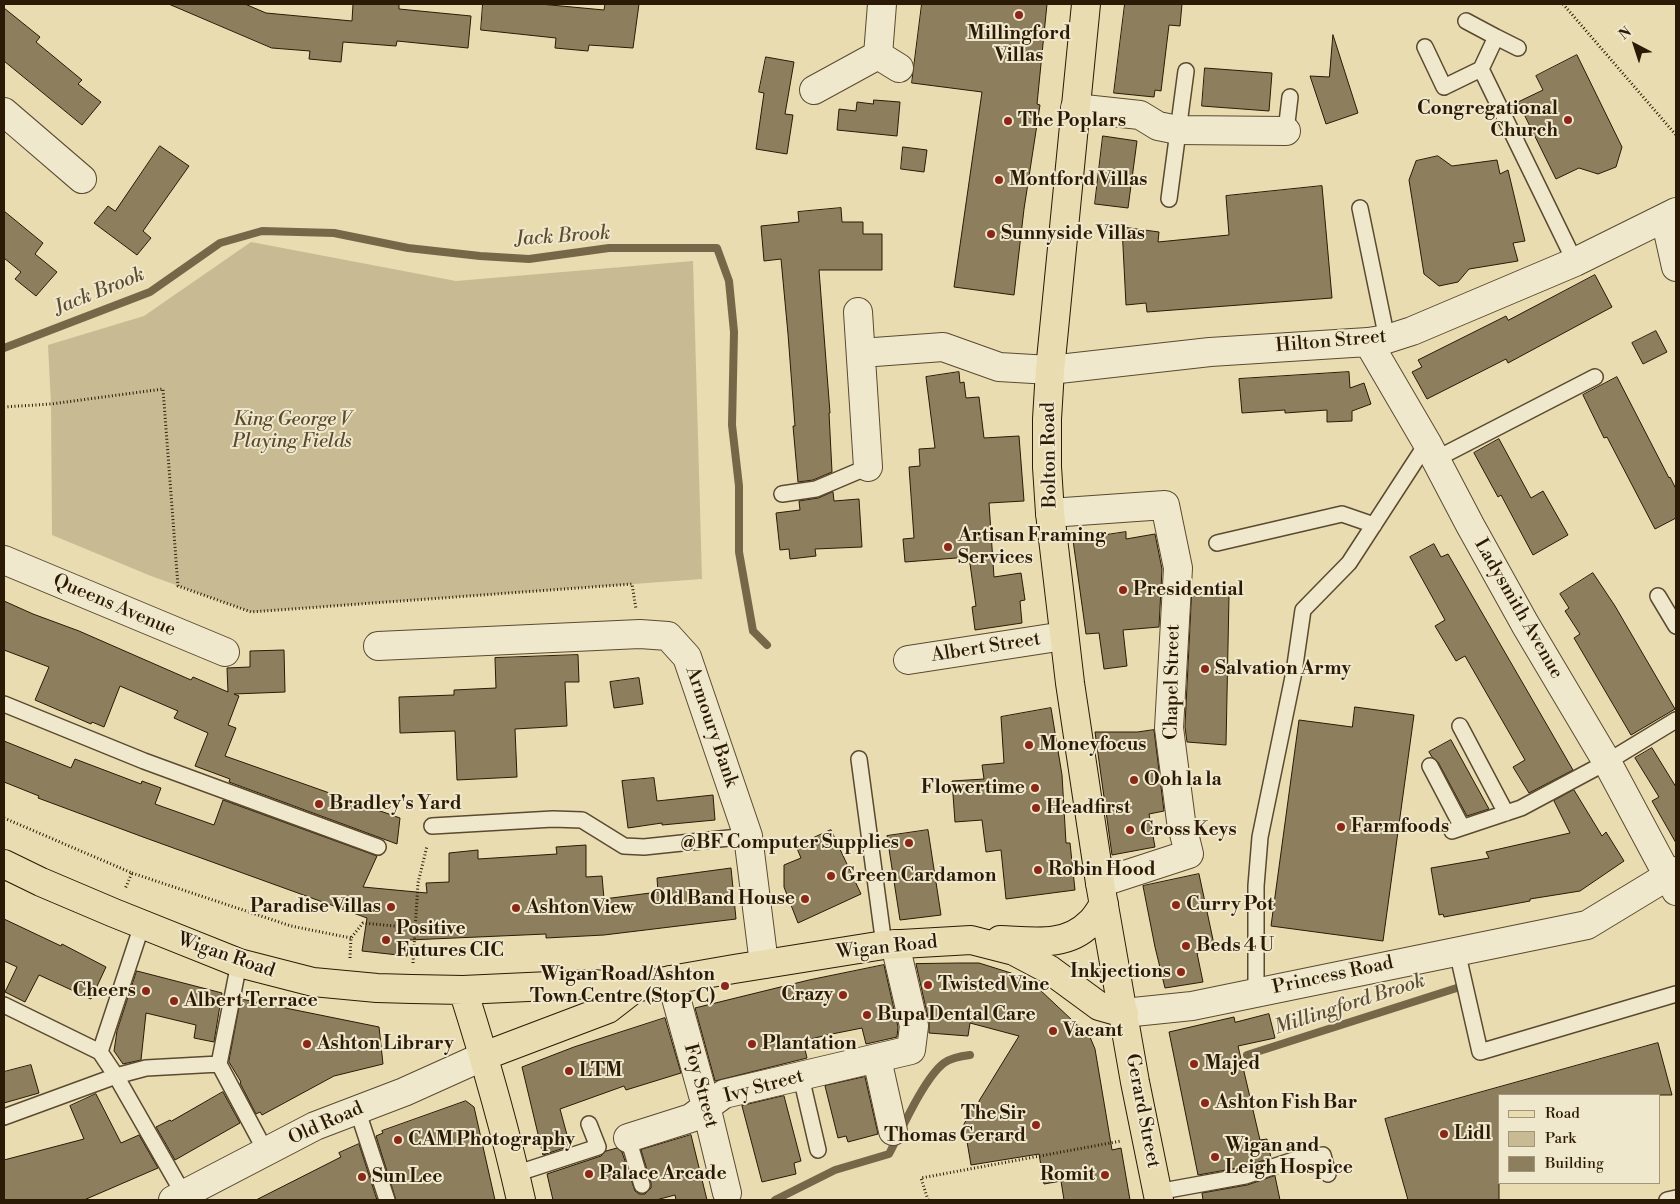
<!DOCTYPE html>
<style>
body{margin:0}
#map{position:relative;width:1680px;height:1204px;overflow:hidden;background:#e8dcb0;font-family:"Libre Bodoni",serif}
canvas{display:block}
.frame{position:absolute;inset:0;border:5px solid #2b1a05;pointer-events:none}
.legend{position:absolute;left:1498px;top:1094px;width:162px;height:90px;box-sizing:border-box;background:#f0e8cc;border:1px solid #a1967c;margin:0;padding:6px 9px;list-style:none;font-size:15px;color:#2b1a05}
.legend li{display:flex;align-items:center;gap:10px;height:25px}
.legend b{width:25px;border:1px solid #a1967c}
.north{position:absolute;left:1610px;top:20px;width:50px;height:50px;-webkit-text-stroke:4px #f0e8cc;paint-order:stroke;rotate:320deg;font-size:14px;font-weight:700;line-height:20px;text-align:center;color:#2b1a05}
.north::after{content:'';display:block;margin:auto;width:18px;height:22px;background:#2b1a05;clip-path:polygon(50% 0,100% 100%,50% 72%,0 100%)}
</style>
<div id="map">
<canvas width="1680" height="1204"></canvas>
<div class="frame"></div>
<ul class="legend">
<li><b style="height:6px;background:#e8dcb0"></b>Road</li>
<li><b style="height:14px;background:#c8bb93"></b>Park</li>
<li><b style="height:14px;background:#8d7f5e"></b>Building</li>
</ul>
<div class="north">N</div>
</div>
<script>
const c = document.querySelector('canvas').getContext('2d');
c.lineJoin = 'round';
function fillPath(path, color) {
  c.fillStyle = color;
  c.fill(path, 'evenodd');
}
function strokePath(path, color, width, dash) {
  c.strokeStyle = color;
  c.lineWidth = width;
  c.lineCap = dash ? 'butt' : 'round';
  c.setLineDash(dash || []);
  c.stroke(path);
}
function drawText(font, color, halo, rows, align = 'center') {
  c.font = font + ' "Libre Bodoni",serif';
  c.lineWidth = 4;
  c.setLineDash([]);
  c.textBaseline = 'middle';
  c.strokeStyle = halo;
  c.fillStyle = color;
  for (const [text, x, y, turn = 0] of rows) {
    c.save();
    c.translate(x, y);
    c.rotate((+turn || 0) * Math.PI / 180);
    c.textAlign = isNaN(turn) ? turn : align;
    if (halo) c.strokeText(text, 0, 0);
    c.fillText(text, 0, 0);
    c.restore();
  }
}
fillPath(new Path2D(`
 M251,242L456,281L693,261L702,579L251,612L151,576L52,535L51,404L48,345L144,316Z`), '#c8bb93');
strokePath(new Path2D(`
 M4,348L150,292L220,243L262,231L334,233L408,248L480,256L529,259L609,248H717L729,281L734,332L732,425L739,486V552L753,631L767,645
 M1247,1055L1463,986
 M775,1200L835,1170L889,1154C901,1131 924,1078 944,1063C951,1058 961,1056 970,1055`), '#766749', 8);
const building = new Path2D(`
 M169,4H245L266,13L352,21L353,4H399V9L471,16L468,48L397,41L396,46L343,42L341,62L309,59L310,51L272,48Z
 M483,4H540L604,10L605,4H639L633,48L589,45L588,51L555,48L556,38L481,30Z
 M922,4H1047L1037,104L1040,105L1024,209L1014,295L954,287L982,92L912,83Z
 M1125,4H1182L1180,26L1169,25L1161,91L1155,90L1154,97L1114,93Z
 M4,8L40,37L36,42L82,80L78,84L101,102L82,125L4,61Z
 M1333,35L1358,113L1326,124L1310,76L1329,77Z
 M1577,55L1622,147L1616,167L1598,174L1579,168L1556,179L1518,102L1543,90L1536,76Z
 M766,57L794,62L785,114L793,115L787,154L756,149L764,93L759,92Z
 M1205,68L1272,73L1269,111L1202,106Z
 M874,100L900,102L897,136L837,130L839,109L856,111L857,102L873,104Z
 M1103,136L1137,141L1128,208L1095,204Z
 M160,146L189,166L143,231L151,238L137,255L94,223L108,206L115,211Z
 M903,147L927,150L924,172L901,169Z
 M1438,156L1452,166L1497,160L1500,174L1508,170L1525,241L1513,243L1518,261L1469,269L1458,282L1439,286L1424,274L1409,180L1416,161Z
 M1322,186L1332,298L1147,312L1146,303L1126,305L1122,227L1159,232L1158,242L1229,235L1226,196Z
 M841,208L842,222H863V234H882V270H819L830,413H829L832,472L813,480L798,482L793,426H795L788,334L781,259L764,261L761,226L799,222L798,212Z
 M4,211L43,243L35,254L57,272L36,296L15,279L21,272L4,258Z
 M1595,275L1612,307L1508,363L1506,359L1427,399L1412,372L1422,367L1418,360L1506,316L1508,320Z
 M1656,331L1667,352L1643,364L1632,343Z
 M959,372L960,383L964,382L966,398L979,397L984,438L1019,436L1024,501L989,503L994,577L1021,573L1025,600L1020,601L1022,623L975,630L972,607L976,606L969,557L905,562L903,539L914,538L909,467L920,466L919,449L935,448L926,377Z
 M1349,372L1350,388L1364,383L1371,404L1352,411V421L1327,422V410L1285,413V410L1242,413L1239,379Z
 M1617,377L1669,478L1670,477L1676,489V518L1655,529L1607,437L1604,438L1583,395Z
 M1499,439L1531,498L1543,491L1568,535L1533,555L1501,495L1498,497L1474,453Z
 M833,492L834,501L859,499L862,547L815,549L816,556L790,559L789,549L780,550L776,513L800,510L799,501L818,498Z
 M1126,532V539L1155,534L1162,569L1159,627L1123,630L1127,666L1104,669L1099,633L1086,634L1073,540Z
 M1434,544L1441,557L1448,554L1573,770L1529,793L1513,767L1525,760L1465,656L1456,661L1435,626L1445,620L1410,557Z
 M1593,573L1615,606L1675,709L1631,735L1574,638L1580,634L1565,611L1569,608L1560,594Z
 M1192,595L1229,596L1226,745L1187,742L1185,727Z
 M4,601L33,614L79,631L191,680L193,677L228,692L227,668L250,667V651L284,650L285,692L234,694L239,696L228,725L236,728L225,756L400,818L397,844L229,782L230,779L195,766L208,733L174,718L178,711L120,686L104,727L92,722L91,724L35,700L49,667L4,650Z
 M578,655L579,682H565L567,726L515,729L517,777L457,780L455,731L400,733L399,697L454,695V690L496,688L495,658Z
 M639,678L643,704L614,708L610,682Z
 M1355,707L1414,715L1383,941L1271,926L1299,720L1352,727Z
 M1051,708L1062,775L1066,843H1070L1075,890L1006,899L1001,850L986,852L982,820L955,822L952,781L984,779L982,765L1004,763L1001,717Z
 M1154,730L1164,811L1149,814L1155,847L1112,855L1095,732H1137Z
 M1451,740L1489,809L1467,816L1438,762L1432,757L1429,752Z
 M4,741L71,768L75,759L141,784L142,781L161,788L155,804L214,825L223,800L377,856L363,887L427,893L426,883L449,882V853L478,850V859L557,854L556,847L586,845V877L602,876L604,899L658,892L657,878L731,868L736,919L604,935L546,938V934L409,940L407,956L362,951L367,918L143,837L38,798L39,796L4,782Z
 M1652,748L1676,787V843L1652,801L1659,797L1635,758Z
 M654,778L657,801L713,795L715,820L662,825V823L628,828L622,781Z
 M1574,790L1602,836L1606,832L1624,861L1580,891L1530,899V901L1444,917L1443,914L1439,915L1431,868L1489,858L1486,852L1570,833L1554,801Z
 M831,830L861,894L798,923L784,887V865L801,858L796,846Z
 M928,830L941,915L900,920L887,836Z
 M1199,874L1215,949L1197,953L1203,982L1165,988L1155,947L1143,886Z
 M4,919L61,946L62,944L106,967L91,999L39,975L25,1002L5,992L17,967L4,961Z
 M959,963H979L1011,973L1039,989L1090,1037L1095,1049L1112,1150L1121,1148L1130,1200H1064L1061,1181L1044,1184L1039,1154L971,1165L964,1124L975,1105H979V1101L1019,1036L970,1023L968,1036L929,1033V1022L916,964Z
 M884,965L898,1027L897,1037L866,1044L862,1028L827,1035L803,1041L807,1058L715,1081L695,1008L809,980Z
 M137,971L222,993L214,1042L194,1038L196,1025L146,1013L141,1060L123,1064L114,1051L117,1031Z
 M241,999L379,1027L383,1064L334,1076L262,1115L260,1112L256,1114L240,1083L241,1082L229,1062Z
 M1269,1014L1275,1038L1238,1046L1260,1140L1267,1139L1271,1158L1243,1167L1198,1175L1169,1032L1234,1017L1235,1022Z
 M665,1018L681,1073L626,1090L624,1086L560,1109L570,1146L543,1155L522,1067L574,1047Z
 M1658,1043L1672,1095H1499V1200H1408L1385,1119Z
 M31,1065L39,1093L4,1103V1072Z
 M865,1077L878,1134L848,1142L846,1136L838,1138L825,1086Z
 M223,1092L240,1123L175,1160L156,1127L170,1120L171,1121Z
 M96,1094L121,1143L139,1135L158,1168L84,1200H4V1160L84,1139L70,1106Z
 M784,1096L801,1161L794,1163L796,1174L762,1182L742,1106Z
 M466,1101L474,1107L495,1200H396L376,1136L383,1133L382,1131Z
 M691,1135L707,1200H676L675,1195L656,1200H553L547,1174L601,1156L606,1151L617,1148L622,1152L635,1191L639,1194H645L651,1188V1183L641,1150Z
 M359,1144L377,1200H256L341,1157L339,1153Z
 M1275,1176L1280,1200H1203L1202,1193L1247,1185Z`);
fillPath(building, '#8d7f5e');
strokePath(building, '#2b1a05', 1);
const service = new Path2D(`
 M1496,37L1518,48
 M1425,47L1444,87L1481,69L1496,37L1466,21
 M1481,69L1575,262
 M1286,131L1290,97
 M1169,199L1186,71
 M1360,208L1387,339
 M1436,459L1595,377
 M782,494L816,489L868,467
 M1217,543L1342,514L1374,525
 M1658,596L1676,626
 M4,704L144,761L378,847
 M1460,726L1506,813
 M859,759L884,945
 M1430,766L1462,827
 M432,826L553,819L582,820L624,846L644,847L748,836
 M1452,831L1521,808L1607,762L1676,720
 M1457,951L1480,1052L1676,994
 M239,963L219,1064L266,1152
 M1256,992V886L1260,837L1294,672L1303,610L1349,563L1427,443
 M4,1005L100,1052L116,1076L4,1117
 M100,1052L142,925
 M801,1077L818,1150
 M357,1109L387,1200
 M628,1138L642,1185
 M515,1174L598,1147L589,1124
 M1157,1192L1245,1176L1294,1160L1323,1155L1328,1174
 M184,1195L116,1076L146,1068L219,1064
 M1667,1200L1676,1198`);
const minor = new Path2D(`
 M878,55L899,68
 M814,90L878,55L882,4
 M1075,108L1140,115L1158,126L1178,130L1286,131
 M4,112L82,179
 M1665,218L1676,267
 M858,312L868,467
 M1368,342L1427,443L1470,525L1525,624L1607,762L1676,891
 M861,353L943,347L999,367L1050,370L1210,352L1368,342L1387,339L1412,331L1575,262L1676,212
 M1050,513L1165,505L1178,568L1169,728L1181,821L1189,854L1100,883
 M4,560L225,652
 M378,646L640,634L668,636L687,657L748,836L764,964
 M908,660L1064,636
 M671,980L706,1106L727,1193
 M877,1059L893,1131
 M628,1138L691,1118L724,1094L911,1050L914,1026L895,944`);
const tertiary = new Path2D(`
 M1124,1013L1192,1006L1587,925L1676,871
 M173,1200L315,1126L404,1092L484,1056`);
const primary = new Path2D(`
 M1086,4L1050,370L1047,419V467L1050,513L1070,683L1100,883L1135,1082L1159,1200
 M4,864L41,882L114,913L239,963L313,982L377,988L412,989L463,990L593,984L635,988L671,980L734,969L884,945L971,940L1014,951L1050,970L1099,1006L1124,1013
 M1000,940C1031,941 1066,948 1090,923C1096,918 1100,910 1104,904
 M463,990C485,1059 505,1129 521,1200
 M484,1056L608,1009L635,988`);
strokePath(service, '#5a4a30', 18);
strokePath(minor, '#5a4a30', 30);
strokePath(tertiary, '#5a4a30', 30);
strokePath(primary, '#2b1a05', 30);
strokePath(new Path2D(`
 M1563,4L1676,135
 M4,407L51,404L163,389L178,586L251,612L632,584L636,609
 M4,818L132,873L125,889
 M132,873L291,926L351,938
 M350,958L351,938L363,923L415,928
 M413,963L418,883L427,846
 M928,1200L921,1178L1121,1141`), '#2b1a05', 3, [1, 2.5]);
strokePath(service, '#f0e8cc', 15);
strokePath(minor, '#f0e8cc', 28);
strokePath(tertiary, '#f0e8cc', 28);
strokePath(primary, '#e8dcb0', 28);
for (const [x, y, r, color] of [
 [1019,15,5,"#8f2418"],
 [1568,120,5,"#8f2418"],
 [1008,121,5,"#8f2418"],
 [999,180,5,"#8f2418"],
 [991,234,5,"#8f2418"],
 [948,547,5,"#8f2418"],
 [1123,590,5,"#8f2418"],
 [1205,669,5,"#8f2418"],
 [1029,745,5,"#8f2418"],
 [1134,780,5,"#8f2418"],
 [1035,788,5,"#8f2418"],
 [319,804,5,"#8f2418"],
 [1036,808,5,"#8f2418"],
 [1341,827,5,"#8f2418"],
 [1130,830,5,"#8f2418"],
 [909,843,5,"#8f2418"],
 [1038,870,5,"#8f2418"],
 [831,876,5,"#8f2418"],
 [805,899,5,"#8f2418"],
 [1176,905,5,"#8f2418"],
 [391,907,5,"#8f2418"],
 [516,908,5,"#8f2418"],
 [386,940,5,"#8f2418"],
 [1186,946,5,"#8f2418"],
 [1181,972,5,"#8f2418"],
 [928,985,5,"#8f2418"],
 [725,986,5,"#8f2418"],
 [146,991,5,"#8f2418"],
 [843,995,5,"#8f2418"],
 [174,1001,5,"#8f2418"],
 [867,1015,5,"#8f2418"],
 [1053,1031,5,"#8f2418"],
 [307,1044,5,"#8f2418"],
 [752,1044,5,"#8f2418"],
 [1194,1064,5,"#8f2418"],
 [569,1071,5,"#8f2418"],
 [1205,1103,5,"#8f2418"],
 [1036,1125,5,"#8f2418"],
 [1444,1134,5,"#8f2418"],
 [398,1140,5,"#8f2418"],
 [1215,1157,5,"#8f2418"],
 [589,1174,5,"#8f2418"],
 [1105,1175,5,"#8f2418"],
 [362,1177,5,"#8f2418"]
]) {
  const dot = new Path2D();
  dot.arc(x, y, r, 0, 2 * Math.PI);
  c.fillStyle = color;
  c.fill(dot);
  strokePath(dot, '#f0e8cc', 2);
}
drawText('bold 19px', '#2b1a05', '#f0e8cc', [
 ["Millingford",1019,34,"center"],
 ["Villas",1019,56,"center"],
 ["Congregational",1558,109,"right"],
 ["Church",1558,131,"right"],
 ["The Poplars",1018,121],
 ["Montford Villas",1009,180],
 ["Sunnyside Villas",1001,234],
 ["Artisan Framing",958,536],
 ["Services",958,558],
 ["Presidential",1133,590],
 ["Salvation Army",1215,669],
 ["Moneyfocus",1039,745],
 ["Ooh la la",1144,780],
 ["Flowertime",1025,788,"right"],
 ["Bradley's Yard",329,804],
 ["Headfirst",1046,808],
 ["Farmfoods",1351,827],
 ["Cross Keys",1140,830],
 ["@BF Computer Supplies",899,843,"right"],
 ["Robin Hood",1048,870],
 ["Green Cardamon",841,876],
 ["Old Band House",795,899,"right"],
 ["Curry Pot",1186,905],
 ["Paradise Villas",381,907,"right"],
 ["Ashton View",526,908],
 ["Positive",396,929],
 ["Futures CIC",396,951],
 ["Beds 4 U",1196,946],
 ["Inkjections",1171,972,"right"],
 ["Wigan Road/Ashton",715,975,"right"],
 ["Town Centre (Stop C)",715,997,"right"],
 ["Twisted Vine",938,985],
 ["Cheers",136,991,"right"],
 ["Crazy",833,995,"right"],
 ["Albert Terrace",184,1001],
 ["Bupa Dental Care",877,1015],
 ["Vacant",1063,1031],
 ["Ashton Library",317,1044],
 ["Plantation",762,1044],
 ["Majed",1204,1064],
 ["LTM",579,1071],
 ["Ashton Fish Bar",1215,1103],
 ["The Sir",1026,1114,"right"],
 ["Thomas Gerard",1026,1136,"right"],
 ["Lidl",1454,1134],
 ["CAM Photography",408,1140],
 ["Wigan and",1225,1146],
 ["Leigh Hospice",1225,1168],
 ["Palace Arcade",599,1174],
 ["Romit",1095,1175,"right"],
 ["Sun Lee",372,1177]
], 'left');
drawText('19px', '#2b1a05', '#f0e8cc', [
 ["Hilton Street",1331,342,-5],
 ["Bolton Road",1050,455,-91],
 ["Queens Avenue",114,606,23],
 ["Ladysmith Avenue",1518,609,60],
 ["Albert Street",986,648,-9],
 ["Chapel Street",1173,682,-89],
 ["Armoury Bank",711,727,71],
 ["Wigan Road",887,948,-6],
 ["Wigan Road",226,956,19],
 ["Princess Road",1333,976,-12],
 ["Foy Street",700,1086,75],
 ["Ivy Street",764,1087,-15],
 ["Gerard Street",1142,1111,79],
 ["Old Road",326,1124,-24]
]);
drawText('italic 19px', '#5a4a30', '#f0e8cc', [
 ["King George V",292,420],
 ["Playing Fields",292,442]
]);
drawText('italic 20px', '#5d4d32', '#f0e8cc', [
 ["Jack Brook",563,237,-4],
 ["Jack Brook",100,292,-22],
 ["Millingford Brook",1350,1005,-18]
]);
</script>
